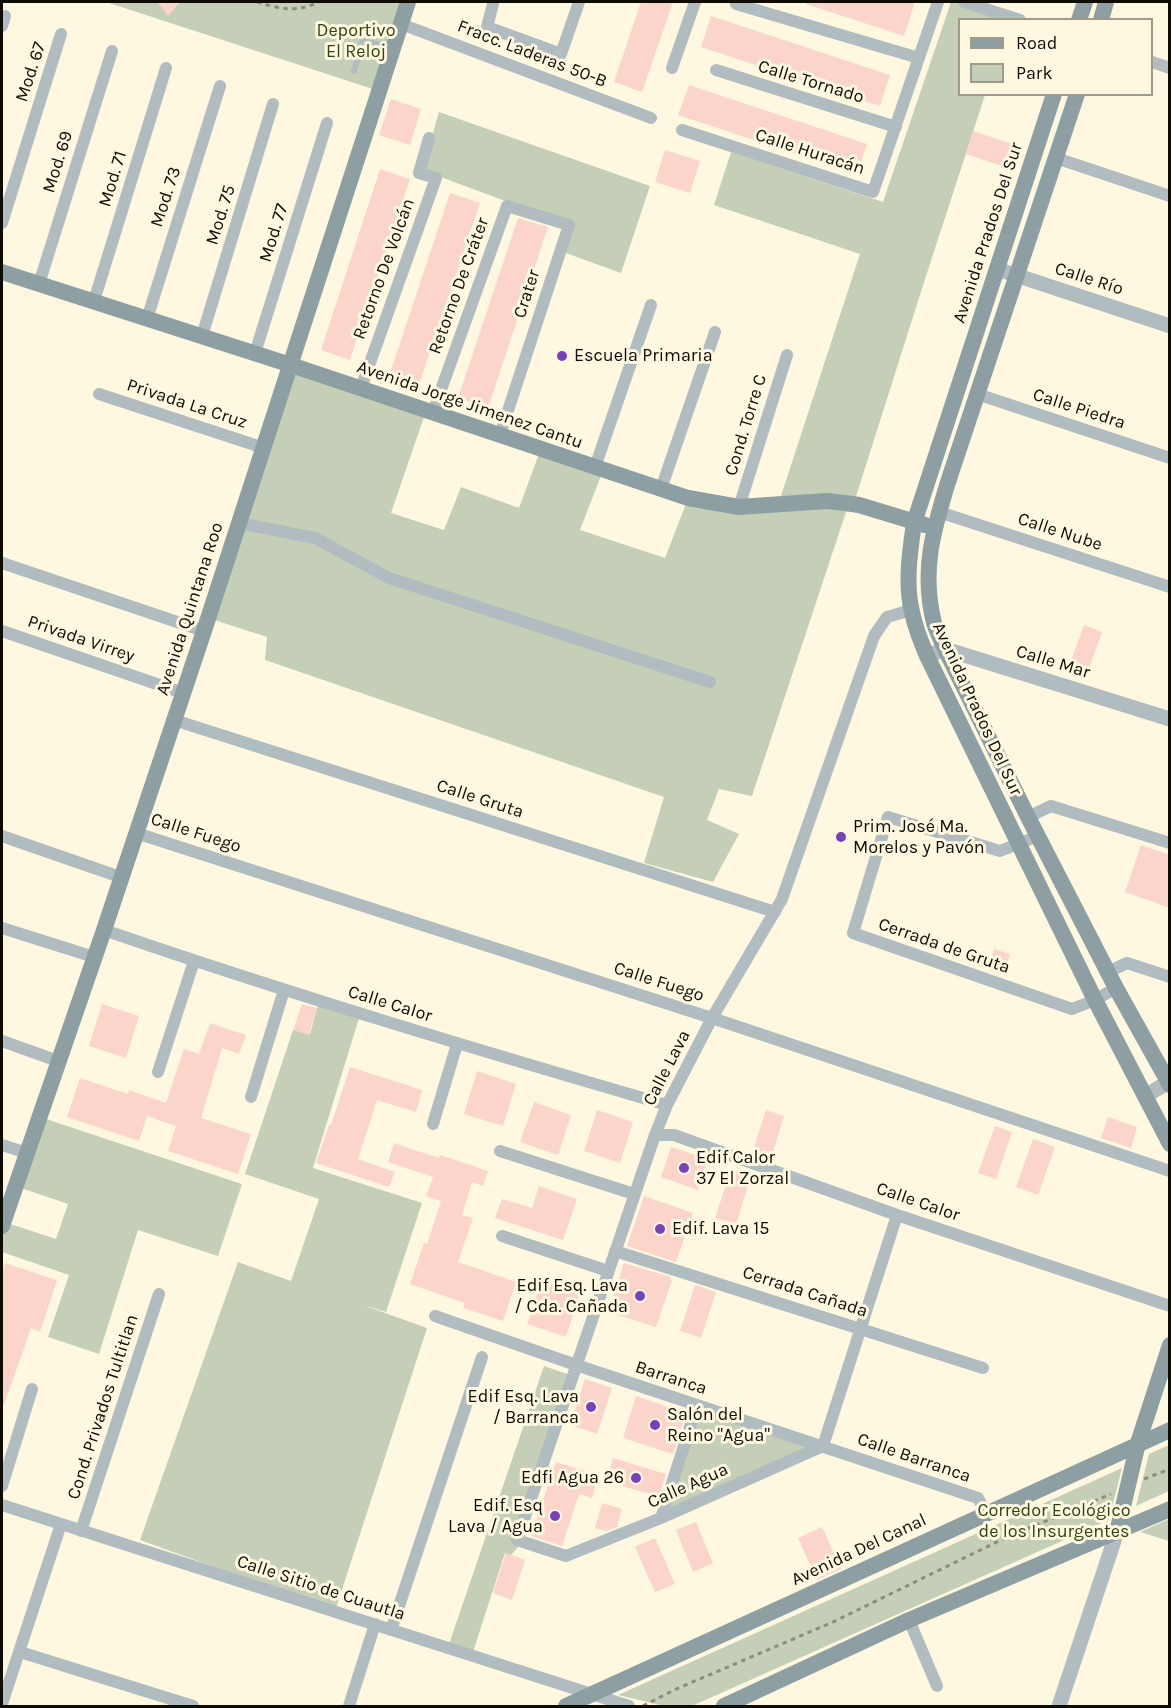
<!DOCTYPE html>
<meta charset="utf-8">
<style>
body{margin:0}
#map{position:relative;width:1171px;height:1708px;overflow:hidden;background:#fff8e1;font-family:Karla,sans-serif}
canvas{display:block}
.frame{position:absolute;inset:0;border:3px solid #0e0c05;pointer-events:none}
.legend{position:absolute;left:958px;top:18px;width:195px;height:78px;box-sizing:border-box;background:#fff8e1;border:2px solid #9f9a89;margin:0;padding:8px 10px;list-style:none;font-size:18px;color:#0e0c05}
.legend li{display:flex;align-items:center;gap:12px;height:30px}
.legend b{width:30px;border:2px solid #9f9a89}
</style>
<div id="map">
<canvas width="1171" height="1708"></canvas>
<div class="frame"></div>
<ul class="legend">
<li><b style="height:8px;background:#8d9fa3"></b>Road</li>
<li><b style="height:16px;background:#c5cfb7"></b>Park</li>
</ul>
</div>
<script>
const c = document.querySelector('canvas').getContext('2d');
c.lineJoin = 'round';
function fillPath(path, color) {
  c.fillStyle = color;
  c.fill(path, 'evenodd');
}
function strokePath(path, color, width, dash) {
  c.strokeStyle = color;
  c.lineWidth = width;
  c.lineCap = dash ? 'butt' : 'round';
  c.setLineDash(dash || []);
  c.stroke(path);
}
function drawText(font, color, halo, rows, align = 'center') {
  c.font = font + ' Karla,sans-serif';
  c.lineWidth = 6;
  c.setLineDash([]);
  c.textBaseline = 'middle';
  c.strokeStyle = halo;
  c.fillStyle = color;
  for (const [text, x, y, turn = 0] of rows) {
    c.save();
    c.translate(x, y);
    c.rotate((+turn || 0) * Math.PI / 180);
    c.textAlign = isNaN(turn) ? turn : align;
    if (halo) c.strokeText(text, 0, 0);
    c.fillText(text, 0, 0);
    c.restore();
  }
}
fillPath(new Path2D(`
 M106,2H411L382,92Z
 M951,2H963L1010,19L960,20V94L985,95L926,276L852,509H847L752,796L719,789L707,820L739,834L713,882L644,863L664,797L265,660L267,637L208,618L286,355L425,414L391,513L444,530L461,487L519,508L540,451L602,473L580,530L665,558L687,501L778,505L860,254L714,205L731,152L883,202Z
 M439,112L650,186L621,273L563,252L573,223L505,201L422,170Z
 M318,1005L359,1018L313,1168L422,1203L386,1312L363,1305L427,1328L335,1611L140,1540L238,1262L291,1281L319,1199L245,1174L293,1030L310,1034Z
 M43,1118L242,1184L218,1256L138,1230L99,1354L48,1337L69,1275L2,1252V1229L4,1222L56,1239L68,1204L18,1187Z
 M544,1366L573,1376L518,1547L511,1555L505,1553L472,1655L448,1647Z
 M697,1405L823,1446L661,1518Z
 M1169,1445V1491L1136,1506L1149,1454Z
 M1122,1468L1109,1520L692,1706H664L618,1695Z
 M1169,1519V1541L1140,1532Z`), '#c5cfb7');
fillPath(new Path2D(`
 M157,2H180L168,16Z
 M641,2H673L642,92L614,82Z
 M807,2H915L904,36L806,4Z
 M711,16L890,75L880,106L701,47Z
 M689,85L867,144L857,174L678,115Z
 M391,99L421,109L410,145L379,135Z
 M973,131L1022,147L1014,170L966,154Z
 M665,150L700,161L690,193L655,182Z
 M380,169L410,179L350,360L321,350Z
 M450,193L480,203L419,384L390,373Z
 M518,218L548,227L488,408L458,398Z
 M1084,625L1102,632L1085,679L1067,672Z
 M1141,845L1170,855V908L1125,892Z
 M994,949L1010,954L1004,975L988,970Z
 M102,1004L139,1016L126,1058L89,1046Z
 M302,1004L317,1008L309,1035L293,1030Z
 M210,1023L246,1035L239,1054L222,1048L201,1118L251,1134L238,1174L168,1151L176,1126L147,1116L139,1141L67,1117L80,1078L128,1094L129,1090L166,1103L184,1049L199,1054Z
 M350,1067L422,1090L416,1112L377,1100L358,1159L395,1172L389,1187L316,1163L329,1125H331Z
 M477,1071L516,1084L503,1126L464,1114Z
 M534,1102L571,1115L558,1155L520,1142Z
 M597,1110L633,1122L620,1163L584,1151Z
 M766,1110L784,1116L770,1161L752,1154Z
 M1108,1117L1137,1127L1131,1148L1101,1138Z
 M995,1126L1012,1132L996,1179L978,1173Z
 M1033,1139L1055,1147L1038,1195L1016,1187Z
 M394,1143L439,1158L440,1155L488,1171L483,1186L472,1182L462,1215L473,1218L458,1262L516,1282L503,1321L463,1308L465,1303L410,1284L424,1243L427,1244L441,1201L426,1196L433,1177L388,1162Z
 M671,1147L708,1159L698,1190L661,1177Z
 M731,1169L751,1176L736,1224L715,1218Z
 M539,1186L577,1199L563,1240L495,1218L502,1199L532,1208Z
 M644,1196L693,1213L676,1262L627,1246Z
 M5,1263L57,1280L40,1332L31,1328L4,1405H2V1272Z
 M624,1263L671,1277L670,1280H672L656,1327L608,1312Z
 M542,1280L580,1293L566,1337L527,1324Z
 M695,1285L716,1292L701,1338L680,1331Z
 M585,1379L612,1388L597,1434L570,1425Z
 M636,1396L686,1413L673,1454L623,1438Z
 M613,1458L666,1474L659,1497L606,1481Z
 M556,1462L598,1475L592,1498L579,1494L562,1546L531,1536Z
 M602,1503L622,1509L617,1527L606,1531L595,1528Z
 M696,1522L713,1563L693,1572L676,1530Z
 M822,1527L841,1569L817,1580L798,1538Z
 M655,1538L675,1584L655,1592L635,1547Z
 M506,1553L525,1560L512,1600L493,1593Z`), '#fbd5ca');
strokePath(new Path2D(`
 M257,2C281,9 295,13 319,2
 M1144,1479L1170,1469
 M643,1706L674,1690L833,1622L1005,1538L1111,1494`), '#908b7b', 3, [4.5, 4.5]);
strokePath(new Path2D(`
 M354,71L363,41L392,48`), '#b0bcbf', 6);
strokePath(new Path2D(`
 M964,2L1020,20
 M493,4L487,27L561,54L579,2
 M736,4L919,58
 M401,24L651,118
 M2,26L5,16
 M1152,62L1170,68
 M672,68L695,2
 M716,70L896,127
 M682,130L873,192L938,2
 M1056,158L1170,196
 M2,223L61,34
 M39,284L112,51
 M94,301L166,68
 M147,319L220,86
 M202,336L273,104
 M255,353L327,123
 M361,388L436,178L419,173L429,138
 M99,394L264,448
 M977,394L1170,458
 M433,412L507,206L569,225L500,435
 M595,467L651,305
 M661,489L715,332
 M739,507L787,355
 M939,512L1170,587
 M239,523L315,538L389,578L710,682
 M2,563L204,631
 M2,631L183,693
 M174,720L775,912
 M1028,817L1051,806L1170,843
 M136,833L712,1018L1170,1171
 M2,836L120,877
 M1038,836L1000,851L888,817L853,933L1072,1009L1095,1000L1116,988
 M2,928L94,957
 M104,930C290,994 478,1050 667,1105
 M1108,972L1127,963L1170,977
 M2,1041L58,1061
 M158,1072L194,961
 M251,1097L284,990
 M433,1124L457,1044
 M655,1135H674L897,1215L1170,1306
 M2,1145L27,1153
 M500,1151L634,1194
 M502,1236L608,1271
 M615,1251L983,1368
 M435,1316L576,1365L978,1498L986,1513
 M823,1446L661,1518L566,1556L517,1540L655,1135L667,1105L712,1018L782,899L874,636L887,617L911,610
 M823,1446L897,1215
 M2,1486L32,1389
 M2,1505L629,1706
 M661,1518L697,1405
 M81,1531L159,1294
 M909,1620L937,1686
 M391,1630L482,1357
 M20,1652L193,1706
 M2,1704L61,1524
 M349,1706L375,1624`), '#b0bcbf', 12);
strokePath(new Path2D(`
 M997,269L1170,326
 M927,656L945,649L1170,719
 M1145,1096L1167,1083
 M1059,1706L1117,1532`), '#b0bcbf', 15);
strokePath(new Path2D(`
 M1079,20L1085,2
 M1101,20L1106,2
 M1054,94L914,523C910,551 905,583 912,612C915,627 921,642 927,656L1095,1000L1170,1144
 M1077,94L948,482C933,531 921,571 934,623C937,632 941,640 945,649L1028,817L1116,988L1170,1085
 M2,272L291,365L688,498L739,507L827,501L845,503L859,505L925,525
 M2,1226L104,930L204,631L408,2
 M1117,1532L1138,1443L1170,1345
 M566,1706L1170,1430
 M724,1706L909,1620L1170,1509`), '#8d9fa3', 16);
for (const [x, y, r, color] of [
 [562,356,6,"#7941b8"],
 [841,837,6,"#7941b8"],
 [684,1168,6,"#7941b8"],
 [660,1229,6,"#7941b8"],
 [640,1296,6,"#7941b8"],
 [591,1407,6,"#7941b8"],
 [655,1425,6,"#7941b8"],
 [636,1478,6,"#7941b8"],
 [555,1516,6,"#7941b8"]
]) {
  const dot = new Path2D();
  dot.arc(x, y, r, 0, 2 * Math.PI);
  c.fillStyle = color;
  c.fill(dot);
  strokePath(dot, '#fff8e1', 2);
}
drawText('18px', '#314210', '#fff8e1', [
 ["Deportivo",356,31],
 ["El Reloj",356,52],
 ["Corredor Ecológico",1054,1511],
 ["de los Insurgentes",1054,1532]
]);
drawText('18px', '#0e0c05', '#fff8e1', [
 ["Fracc. Laderas 50-B",532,54,21],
 ["Mod. 67",31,72,-72],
 ["Calle Tornado",811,82,17],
 ["Calle Huracán",810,152,18],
 ["Mod. 69",58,162,-73],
 ["Mod. 71",113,179,-73],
 ["Mod. 73",166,197,-72],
 ["Mod. 75",221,215,-73],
 ["Mod. 77",274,233,-73],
 ["Avenida Prados Del Sur",988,233,-72],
 ["Retorno De Volcán",384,269,-70],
 ["Calle Río",1089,279,18],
 ["Retorno De Cráter",459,286,-70],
 ["Crater",527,294,-72],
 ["Privada La Cruz",187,404,18],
 ["Avenida Jorge Jimenez Cantu",470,405,19],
 ["Calle Piedra",1079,409,18],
 ["Cond. Torre C",746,425,-73],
 ["Calle Nube",1060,532,18],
 ["Avenida Quintana Roo",190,609,-72],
 ["Privada Virrey",81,639,19],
 ["Calle Mar",1053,662,17],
 ["Avenida Prados Del Sur",977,709,65],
 ["Calle Gruta",480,799,18],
 ["Calle Fuego",196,833,18],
 ["Cerrada de Gruta",944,946,19],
 ["Calle Fuego",659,982,18],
 ["Calle Calor",390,1004,17],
 ["Calle Lava",667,1068,-63],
 ["Calle Calor",918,1202,19],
 ["Cerrada Cañada",805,1292,18],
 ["Barranca",671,1378,18],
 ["Cond. Privados Tultitlan",103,1407,-72],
 ["Calle Barranca",914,1458,19],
 ["Calle Agua",688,1486,-24],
 ["Avenida Del Canal",859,1550,-25],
 ["Calle Sitio de Cuautla",321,1588,18]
]);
drawText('18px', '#0e0c05', '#fff8e1', [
 ["Escuela Primaria",574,356],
 ["Prim. José Ma.",853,827],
 ["Morelos y Pavón",853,848],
 ["Edif Calor",696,1158],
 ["37 El Zorzal",696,1179],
 ["Edif. Lava 15",672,1229],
 ["Edif Esq. Lava",628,1286,"right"],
 ["/ Cda. Cañada",628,1307,"right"],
 ["Edif Esq. Lava",579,1397,"right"],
 ["/ Barranca",579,1418,"right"],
 ["Salón del",667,1415],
 ["Reino \"Agua\"",667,1436],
 ["Edfi Agua 26",624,1478,"right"],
 ["Edif. Esq",543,1506,"right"],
 ["Lava / Agua",543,1527,"right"]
], 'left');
</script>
